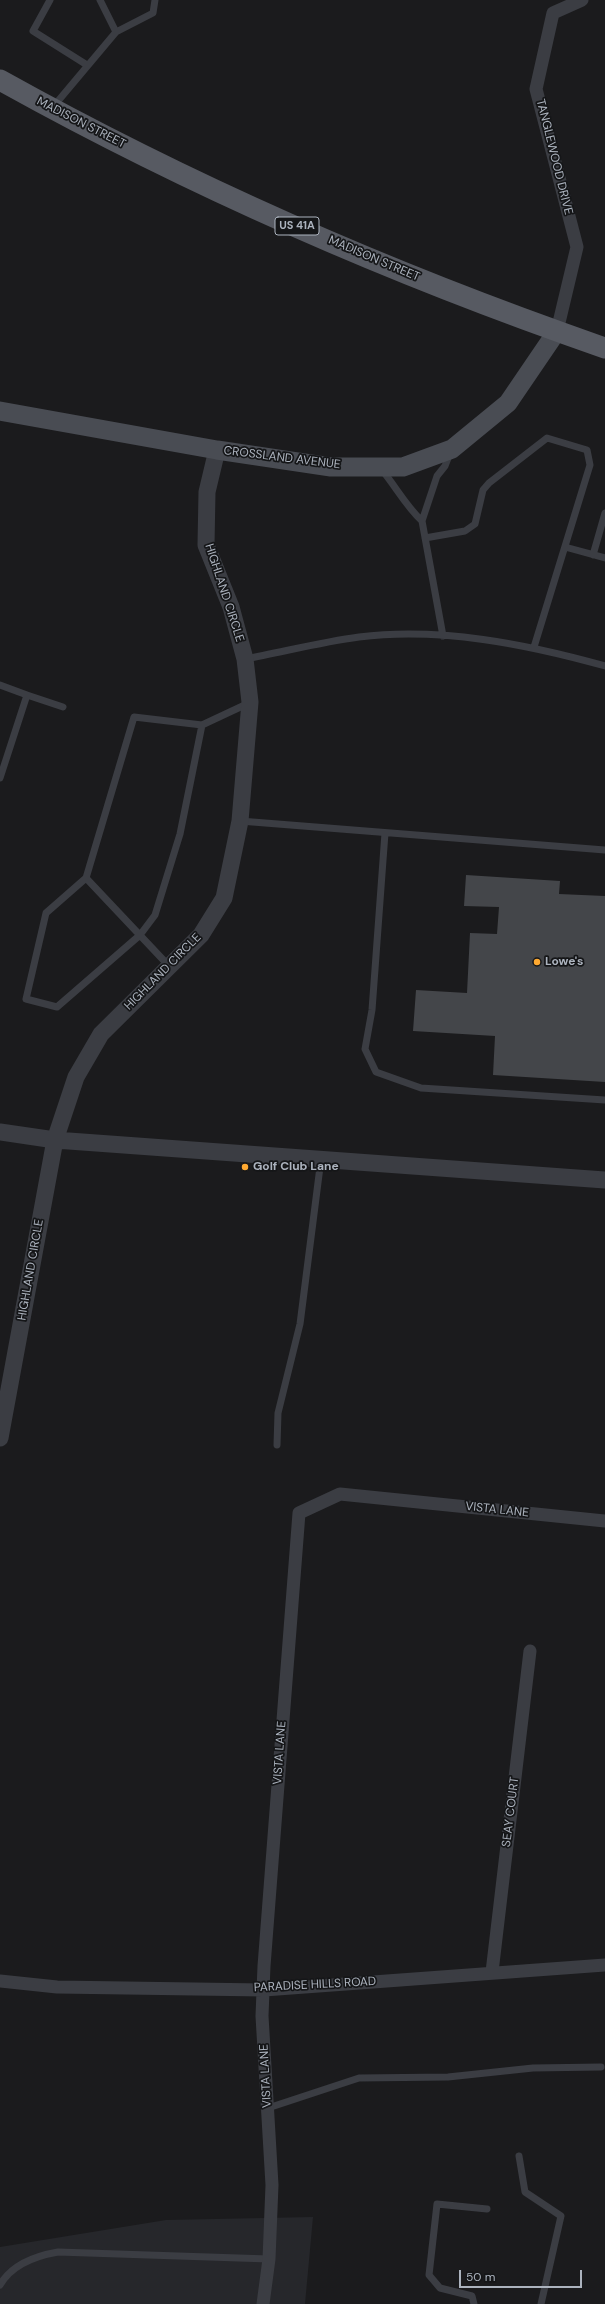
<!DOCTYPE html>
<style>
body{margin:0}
#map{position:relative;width:605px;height:2304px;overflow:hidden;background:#1b1b1d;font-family:"DM Sans",sans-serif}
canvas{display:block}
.scale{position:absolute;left:459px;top:2270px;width:123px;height:18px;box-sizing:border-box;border:2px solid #acb3be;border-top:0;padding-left:5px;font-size:12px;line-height:14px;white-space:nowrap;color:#acb3be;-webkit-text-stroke:3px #151618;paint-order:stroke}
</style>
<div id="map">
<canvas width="605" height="2304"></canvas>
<div class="scale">50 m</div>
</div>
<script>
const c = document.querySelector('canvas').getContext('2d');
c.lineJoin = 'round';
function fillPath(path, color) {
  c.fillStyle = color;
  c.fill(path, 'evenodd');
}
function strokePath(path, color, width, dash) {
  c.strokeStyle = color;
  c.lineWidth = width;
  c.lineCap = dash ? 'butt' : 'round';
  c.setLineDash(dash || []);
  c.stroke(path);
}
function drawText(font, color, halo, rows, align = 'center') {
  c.font = font + ' "DM Sans",sans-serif';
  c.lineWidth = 3.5;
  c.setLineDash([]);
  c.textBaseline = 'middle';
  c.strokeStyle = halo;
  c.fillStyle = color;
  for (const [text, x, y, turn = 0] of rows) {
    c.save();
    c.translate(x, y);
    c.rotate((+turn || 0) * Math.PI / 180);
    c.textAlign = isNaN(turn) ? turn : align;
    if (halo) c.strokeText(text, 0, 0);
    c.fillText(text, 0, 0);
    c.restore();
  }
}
fillPath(new Path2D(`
 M313,2217L305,2304H0V2247L166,2220Z`), '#26272b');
fillPath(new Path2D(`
 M466,875L560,881L559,894L605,896V1082L493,1075L495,1036L413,1031L416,990L467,993L470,933L497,934L499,907L464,906Z`), '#44464a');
strokePath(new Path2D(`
 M50,0L33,31L87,65
 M100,0L116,32
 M53,107L116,32L153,13L155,0
 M382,470C396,487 406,506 422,521
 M425,538L465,531L475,524L483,490L489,483L547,438L587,450L590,465L534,647
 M565,547L605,558
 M593,555L605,513
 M443,636L422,521L437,476L445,466L450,453
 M245,659C283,652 321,642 359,637C441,627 526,644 605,666
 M0,685L27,695
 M202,725L249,703
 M0,778L27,695L63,707
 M240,821L605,850
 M385,833L372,1010L365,1049L376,1072L421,1088L605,1100
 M86,878L134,717L202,725L180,834L155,915L140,935L57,1007L26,999L46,913L86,878L169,966
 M277,1445L278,1413L300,1324L321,1159
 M268,2108L359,2078L448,2077L533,2068L601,2067
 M519,2156L525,2192L561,2216L541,2304
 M0,2285C12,2264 35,2256 58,2252L269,2259
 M474,2304L472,2296L440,2288L429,2275L437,2204L487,2209`), '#3b3d43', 7);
strokePath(new Path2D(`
 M557,331L577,247L536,89L553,13L582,0
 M492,1972L530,1651
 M0,1981L57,1987L264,1990L605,1965
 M263,2304L269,2259L272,2185L262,2016L264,1966L299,1513L340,1494L605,1521`), '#3b3d43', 13);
strokePath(new Path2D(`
 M0,1132L55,1140L605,1180
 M0,1438L55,1140L76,1077L101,1034L201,935L224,898L240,821L250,702L245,659L231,607L206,545L207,492L217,450`), '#3b3d43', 17);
strokePath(new Path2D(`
 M0,411L217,450L331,467H403L452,449L508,403L557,331`), '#494c53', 19);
strokePath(new Path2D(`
 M0,80C192,187 397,276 605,348`), '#575a62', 21);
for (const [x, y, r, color] of [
 [537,962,4,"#ffa931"],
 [245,1167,4,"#ffa931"]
]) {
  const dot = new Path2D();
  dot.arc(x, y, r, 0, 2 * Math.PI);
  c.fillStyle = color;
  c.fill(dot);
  strokePath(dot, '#151618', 1.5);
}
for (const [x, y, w] of [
 [297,226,44]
]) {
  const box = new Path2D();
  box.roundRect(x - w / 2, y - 9, w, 18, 3);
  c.fillStyle = '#151618';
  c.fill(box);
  strokePath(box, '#acb3be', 1);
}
drawText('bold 11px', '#acb3be', null, [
 ["US 41A",297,226]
]);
drawText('12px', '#acb3be', '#151618', [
 ["MADISON STREET",81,123,27],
 ["TANGLEWOOD DRIVE",554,157,76],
 ["MADISON STREET",374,259,23],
 ["CROSSLAND AVENUE",282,458,7],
 ["HIGHLAND CIRCLE",224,593,72],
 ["HIGHLAND CIRCLE",163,972,-45],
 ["HIGHLAND CIRCLE",31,1270,-80],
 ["VISTA LANE",497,1510,6],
 ["VISTA LANE",280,1753,-86],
 ["SEAY COURT",511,1812,-83],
 ["PARADISE HILLS ROAD",315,1985,-3],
 ["VISTA LANE",266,2076,-93]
]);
drawText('bold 12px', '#acb3be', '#151618', [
 ["Lowe's",545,962],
 ["Golf Club Lane",253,1167]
], 'left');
</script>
